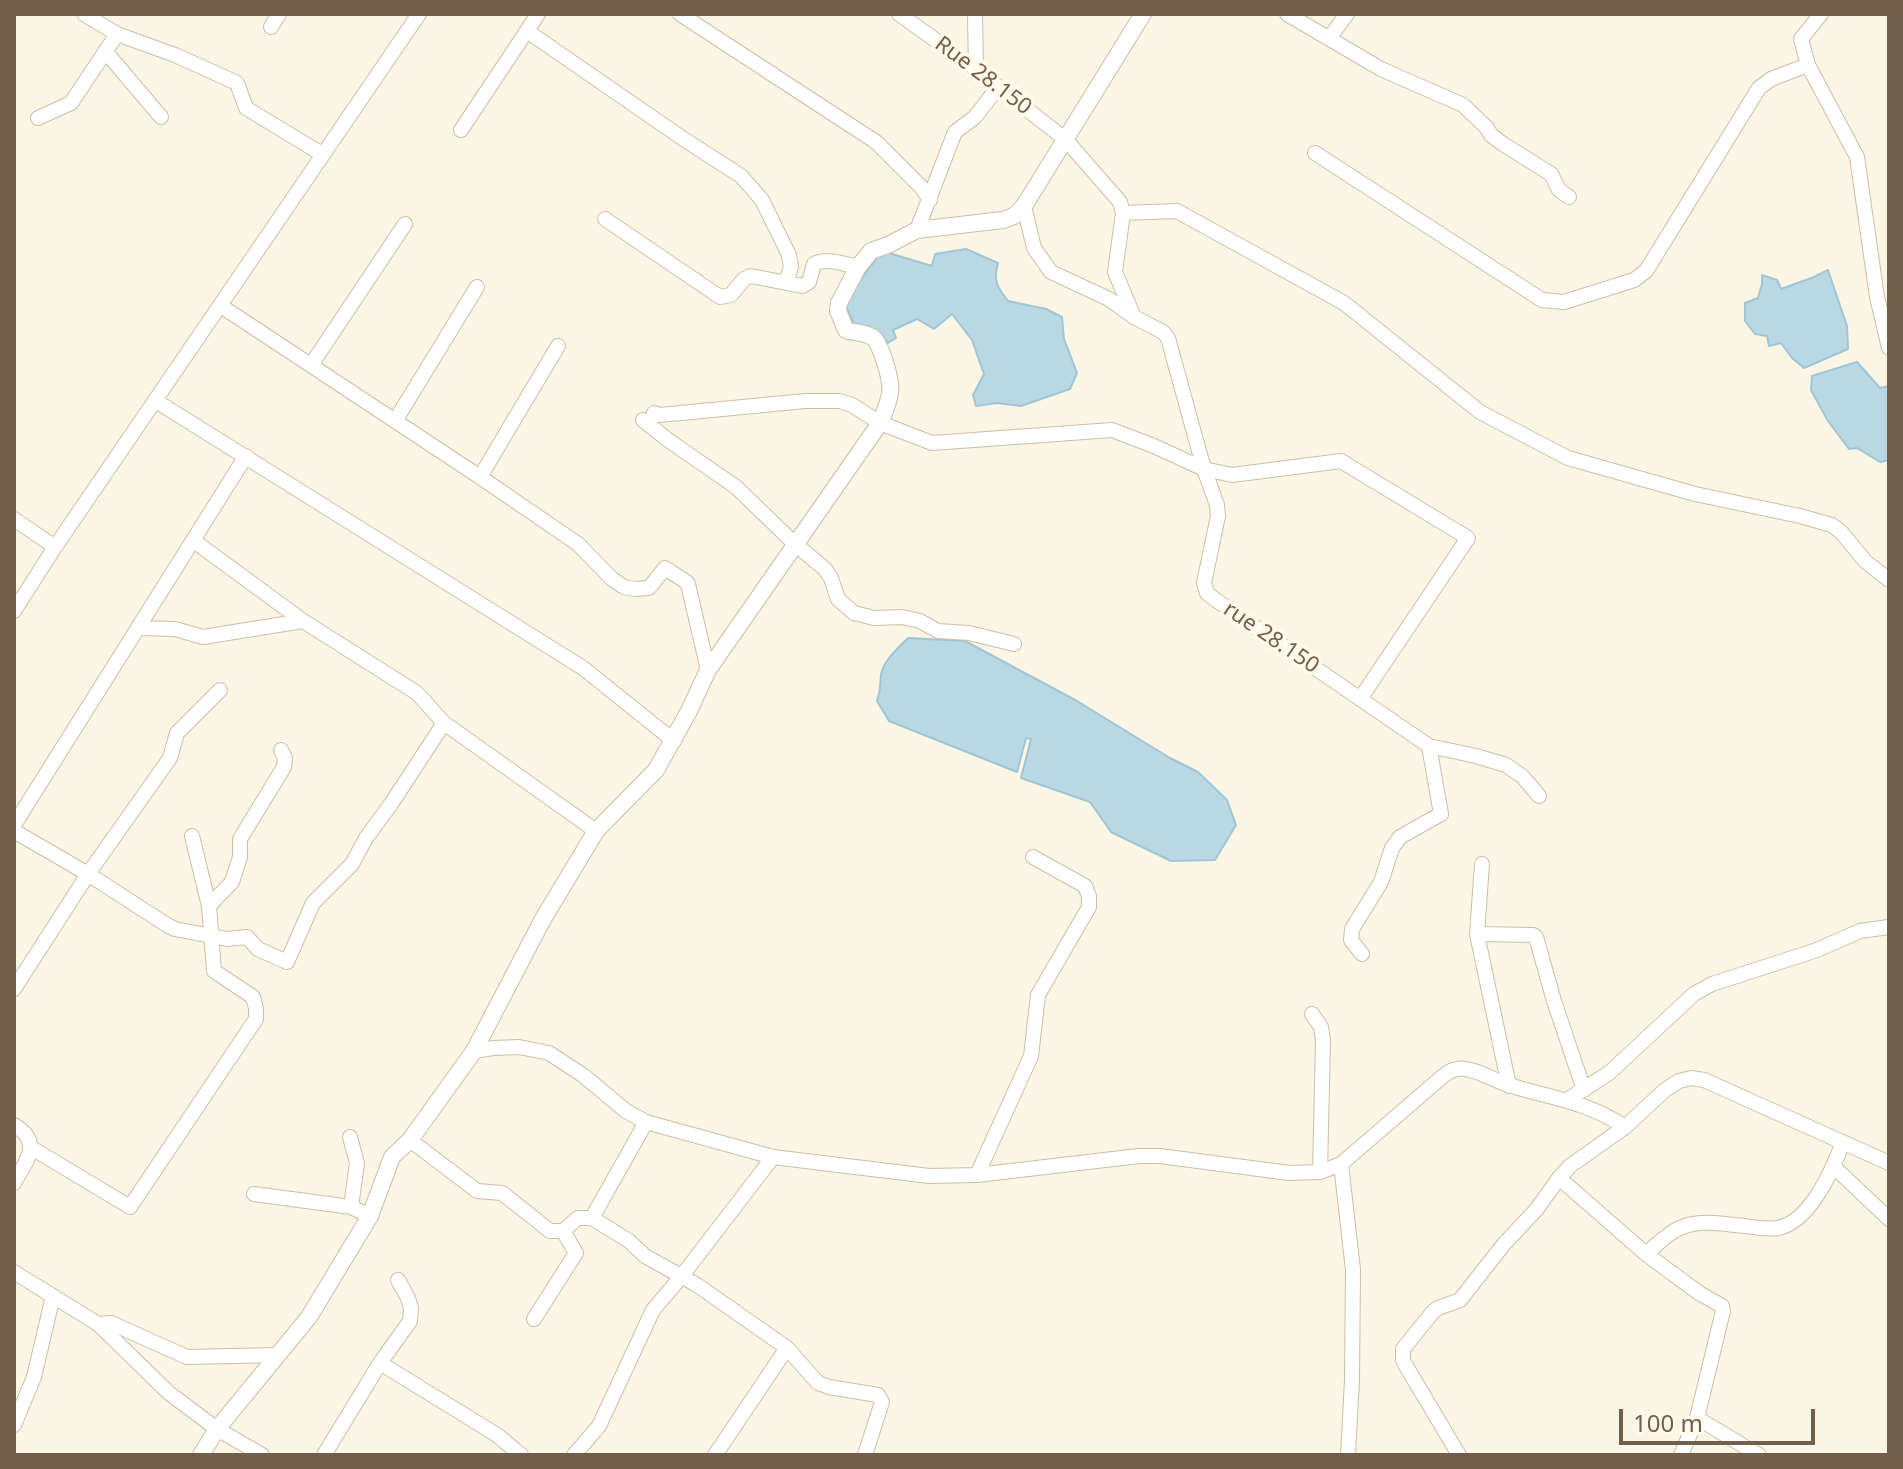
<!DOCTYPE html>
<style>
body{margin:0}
#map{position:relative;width:1903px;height:1469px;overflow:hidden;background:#fbf5e4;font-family:"Noto Sans",sans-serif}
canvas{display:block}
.frame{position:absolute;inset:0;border:16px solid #735e4a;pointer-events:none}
.scale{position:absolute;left:1619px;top:1409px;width:196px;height:36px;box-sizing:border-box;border:4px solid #735e4a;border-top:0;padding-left:10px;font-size:24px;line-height:28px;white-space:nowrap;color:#735e4a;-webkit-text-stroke:6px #fff9ea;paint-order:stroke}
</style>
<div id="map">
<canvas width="1903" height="1469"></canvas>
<div class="frame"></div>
<div class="scale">100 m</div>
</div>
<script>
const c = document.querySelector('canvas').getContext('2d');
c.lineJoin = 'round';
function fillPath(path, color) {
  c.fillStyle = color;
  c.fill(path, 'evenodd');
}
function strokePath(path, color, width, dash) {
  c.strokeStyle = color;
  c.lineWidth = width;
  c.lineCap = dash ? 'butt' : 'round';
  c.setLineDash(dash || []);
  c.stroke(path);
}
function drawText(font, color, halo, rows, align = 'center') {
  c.font = font + ' "Noto Sans",sans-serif';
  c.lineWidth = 8;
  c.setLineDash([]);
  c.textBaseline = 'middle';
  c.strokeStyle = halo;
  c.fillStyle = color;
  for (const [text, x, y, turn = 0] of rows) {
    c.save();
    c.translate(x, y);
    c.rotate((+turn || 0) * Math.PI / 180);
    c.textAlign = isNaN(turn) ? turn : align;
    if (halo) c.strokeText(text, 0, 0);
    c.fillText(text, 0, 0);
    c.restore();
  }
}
const water = new Path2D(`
 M966,249L998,263C993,281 997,287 1008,301L1046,309L1062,317L1064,339L1077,373L1070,389L1021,406L997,403L976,406L973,395L984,374L972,340L952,314L934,329L917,319L893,330L896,338L888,343L869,326H855L844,302L882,251L932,266L935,254Z
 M1828,270L1847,326L1848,349L1804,368L1792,358L1781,343L1769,346L1767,336L1755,334L1745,321V303L1758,298L1762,284V275L1777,280L1781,289L1814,277Z
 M1857,362L1880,388L1889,386V460L1880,462L1857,448L1849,449L1828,421L1811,390L1812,376Z
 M908,638L965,641L1077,701L1170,758L1198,772L1227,800L1236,825L1215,860L1171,861L1111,832L1090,802L1021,778L1031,739L1026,738L1017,772L889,721L877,701C881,689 880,685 881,675C883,661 898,648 908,638Z`);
fillPath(water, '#b9d8e4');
strokePath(water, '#9fc6d6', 2);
const minor = new Path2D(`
 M84,14L117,34L175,55L237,83L246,108L322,154
 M680,14L876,142L922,188L930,200
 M899,14L976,69L1066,140L1120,202L1123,213L1115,272L1134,317
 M975,14L976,69
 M1287,14L1381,69L1463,105L1487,128L1491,135L1503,144L1551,174L1559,190L1569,197
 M1821,14L1801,39L1808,65L1857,157L1877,297L1889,348
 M271,27L279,14
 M527,31L682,138L741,176L762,200L789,255L791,267L786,282
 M1330,37L1347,14
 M105,51L161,117
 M38,118L71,103L117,34
 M461,130L538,14
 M1315,153L1542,300L1564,302L1634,280L1646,271L1759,88L1771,79L1808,65
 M1024,206L1034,248L1051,272L1109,299L1134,317L1163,332L1168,338L1204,469L1217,505L1218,516L1204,583L1207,593L1213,598L1429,746L1476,756L1506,765L1523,777L1539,796
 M1123,213L1177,211L1344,303L1480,412L1568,458L1695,494L1800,516L1832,525L1842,533L1865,561L1889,580
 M605,219L720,297L731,295L744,279L751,276L802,286L809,282L814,264C827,257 844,264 858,267
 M917,230L955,132L975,117L998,87
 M221,306L480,477L578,544L612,579L624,587L635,589L649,588L665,568L685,581L688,584L708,670
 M311,365L405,224
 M156,401L583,668L674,741
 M654,413L659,415L681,413L805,401H840L852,405L880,423L932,443L1112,430L1154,446L1204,469L1232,475L1341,461L1468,538L1360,699
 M643,420L668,440L736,487L795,544L825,569L831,578L838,599L854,613L874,618L902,617L920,621L938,631L969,633L1014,644
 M395,421L477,287
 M480,477L558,346
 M14,519L55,547
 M194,541L303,621L417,693L444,723L596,831
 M14,611L55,547L419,14
 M138,628L175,629L203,637L303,621
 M14,825L246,456
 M14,831L88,874L167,925L175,929L227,939L247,937L258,949L287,962L313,903L352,864L366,838L391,804L444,723
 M192,836L209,906
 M1482,864L1477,934L1509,1086
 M1477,934L1533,935L1536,937L1554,1001L1584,1090
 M1362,954L1351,940L1352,929L1381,882L1392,848L1400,837L1441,814L1429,746
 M14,989L88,874L170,758L177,733L220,690
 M1312,1014L1321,1027L1323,1040L1320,1172
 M474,1051L493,1048L519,1047L549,1053L584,1076L626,1111L646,1122L773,1157L929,1176L977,1175L1139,1156H1160L1289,1173L1320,1172L1341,1164L1442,1077C1449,1071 1456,1067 1465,1069C1482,1071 1496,1082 1512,1086C1552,1098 1590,1103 1625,1127
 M1567,1100L1609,1073L1694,994L1712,984L1817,950L1860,931L1889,927
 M14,1125C43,1142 27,1160 14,1183
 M350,1137L357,1163L351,1207
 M410,1140L477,1191L502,1193L550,1231H563L578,1218H592L629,1241L645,1256L697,1285L787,1348L818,1383L829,1387L878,1395L882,1402L865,1455
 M30,1147L130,1207L256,1019V1008L253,997L214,971L209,906L232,882L240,857V839L284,767L285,758L281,750
 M1341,1164L1353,1270L1352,1380L1348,1455
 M1834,1167L1889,1219
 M977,1175L1031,1056L1038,995L1089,907V896L1085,886L1033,857
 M1559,1178L1646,1254L1699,1293L1722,1306L1723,1311L1697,1418L1681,1455
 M254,1194L351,1207L370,1216
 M592,1218L646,1122
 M1646,1254C1657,1245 1667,1233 1680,1228C1697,1220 1718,1223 1735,1225C1749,1226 1765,1230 1778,1228C1810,1222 1833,1169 1843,1142
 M14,1272L98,1324L169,1393L217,1429L262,1455
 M534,1319L576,1253L563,1231
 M98,1324L111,1323L187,1357L278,1355
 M380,1363L497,1435L521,1455
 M1697,1418L1759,1455
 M14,1425L34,1377L53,1296
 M324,1455L380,1363L410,1321L411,1308L408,1298L398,1280
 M574,1455L599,1426L653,1310L681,1277L773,1157
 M715,1455L787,1348
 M1459,1455L1406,1366L1403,1360V1349L1432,1313L1438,1308L1460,1300L1504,1244L1536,1210L1559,1178L1570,1166L1625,1127L1665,1090L1679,1081L1691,1078L1704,1080L1889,1163`);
const tertiary = new Path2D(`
 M201,1455L217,1429L309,1317L370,1216L392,1157L410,1140L474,1051L543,919L596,831L656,770L689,711L708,670L880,423C884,413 889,403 890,392C892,382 881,342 872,337C865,332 854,333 846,330L838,311L839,303L858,267L871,251L888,245L917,230L1003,220L1014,216L1024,206L1143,14`);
strokePath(minor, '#cdbeaa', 16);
strokePath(tertiary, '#cdbeaa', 18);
strokePath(minor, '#fff', 14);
strokePath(tertiary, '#fff', 16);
drawText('22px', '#735e4a', '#fff9ea', [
 ["Rue 28.150",983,76,37],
 ["rue 28.150",1271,638,34]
]);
</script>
